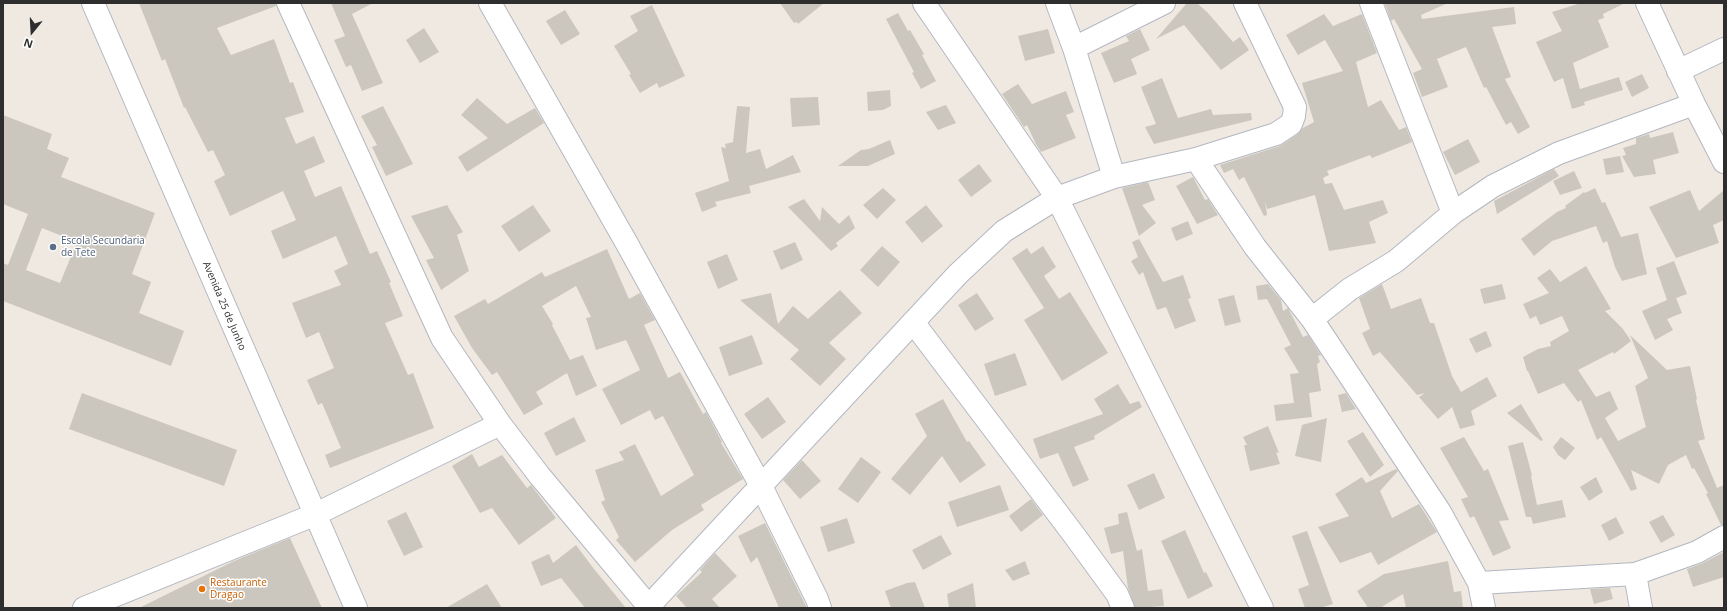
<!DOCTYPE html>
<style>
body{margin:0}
#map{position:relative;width:1727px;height:611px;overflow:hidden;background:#efe9e1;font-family:"Open Sans",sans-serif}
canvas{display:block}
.frame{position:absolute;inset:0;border:4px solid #2e2e2e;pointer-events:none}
.north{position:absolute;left:12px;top:12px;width:40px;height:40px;-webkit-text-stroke:3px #fff;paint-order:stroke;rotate:198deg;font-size:11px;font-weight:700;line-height:16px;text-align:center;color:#2e2e2e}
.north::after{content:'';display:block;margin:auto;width:14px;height:18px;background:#2e2e2e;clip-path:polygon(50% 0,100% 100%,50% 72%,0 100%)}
</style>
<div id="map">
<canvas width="1727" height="611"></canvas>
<div class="frame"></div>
<div class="north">N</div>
</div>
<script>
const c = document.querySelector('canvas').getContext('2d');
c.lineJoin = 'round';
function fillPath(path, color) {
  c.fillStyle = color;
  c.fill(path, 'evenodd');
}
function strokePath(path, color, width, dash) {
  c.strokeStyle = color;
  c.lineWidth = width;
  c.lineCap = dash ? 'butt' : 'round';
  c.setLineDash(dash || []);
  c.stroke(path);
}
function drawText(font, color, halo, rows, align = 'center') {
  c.font = font + ' "Open Sans",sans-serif';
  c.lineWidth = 3;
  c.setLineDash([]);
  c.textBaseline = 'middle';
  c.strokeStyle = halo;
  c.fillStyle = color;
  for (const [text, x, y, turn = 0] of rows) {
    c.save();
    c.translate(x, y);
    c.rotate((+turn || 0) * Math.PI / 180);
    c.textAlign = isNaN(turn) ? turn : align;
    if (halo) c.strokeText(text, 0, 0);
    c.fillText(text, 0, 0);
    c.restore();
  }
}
fillPath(new Path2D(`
 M139,3H276V6L217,28L231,55L274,39L290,83L293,82L304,112L285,118L296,144L314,136L325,162L304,171L315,197L341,186L370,254L377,251L391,282L389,283L403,316L385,323L408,375L413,373L434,428L330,468L325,455L341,448L322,403L318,405L307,380L334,368L319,332L306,338L292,303L341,285L334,271L348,264L336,236L283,259L271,231L296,220L283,191L230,216L214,181L225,175L213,150L208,152L185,107L184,108L165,59L162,61Z
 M331,3H373L352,14L383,83L362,91L351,65L346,67L334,40L345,36Z
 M780,3H824L798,24L797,22L794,23Z
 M1187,3H1197L1208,13L1233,42L1240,37L1249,50L1221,70L1184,25L1156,39Z
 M1387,3H1448L1421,15L1422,19L1514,7L1516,24L1492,27L1511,77L1505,79L1530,127L1518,134L1511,122L1506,125L1486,87L1484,88L1466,47L1437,59L1448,87L1422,97L1413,73L1422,69L1394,19L1391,21L1385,4Z
 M1581,3H1625L1603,14L1604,18L1598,20L1609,47L1573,63L1580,89L1619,77L1623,90L1584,102L1585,105L1572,109L1563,78L1554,82L1536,42L1562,31L1552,12Z
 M652,5L685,76L659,88L657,83L640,93L629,75L631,74L614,46L638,31L630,16Z
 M565,10L580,34L561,45L546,21Z
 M898,13L908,31L910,30L924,54L922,55L936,81L921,89L912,73L914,72L886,19Z
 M1324,14L1333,26L1362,14L1377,53L1356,62L1368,107L1381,100L1399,130L1406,127L1412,142L1372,158L1370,155L1327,171L1329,175L1323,178L1325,184L1332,183L1344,210L1383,200L1388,213L1369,222L1376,243L1329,251L1315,195L1267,209L1265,200L1267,215L1264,216L1244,177L1239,180L1233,169L1224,173L1220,165L1280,146L1298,134L1303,128L1314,122L1302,83L1343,71L1325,40L1298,55L1286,35Z
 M424,28L439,52L420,63L406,40Z
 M1048,29L1055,53L1025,61L1018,36Z
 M1140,29L1150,50L1131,59L1137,74L1114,83L1101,53L1129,41L1126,36Z
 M1642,74L1649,88L1632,97L1625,82Z
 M1162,78L1178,118L1211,109L1213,115L1251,113L1252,120L1154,144L1145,127L1156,124L1141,87Z
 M1018,84L1032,104L1066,91L1074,112L1066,115L1076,138L1041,152L1036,144L1027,125L1024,127L1002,94Z
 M890,90L891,106L883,110L868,111L867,92Z
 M818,97L820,125L792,127L790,98Z
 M477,98L507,124L535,108L544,123L467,172L458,157L488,138L461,115Z
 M946,105L956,123L938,130L926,112Z
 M383,106L413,164L386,176L372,147L377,145L361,116Z
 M737,106L750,107L746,153L760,149L766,169L793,155L801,172L749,186L751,193L715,202L717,206L702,212L695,193L729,181L721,147L726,148L725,144L733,142Z
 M3,115L52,134L47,149L69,158L61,177L155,213L132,274L151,282L139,313L184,331L171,366L3,301V263L8,265L28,214L3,204ZM42,228L77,242L60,283L26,270Z
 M1673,132L1679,153L1653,160L1656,174L1634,177L1622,156L1626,155L1623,148L1636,144V138L1649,134L1650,138Z
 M1468,139L1480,162L1455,175L1443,152Z
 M890,140L895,154L868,166H838L861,150L869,149Z
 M1620,156L1624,172L1606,175L1603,159Z
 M979,164L992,181L971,197L958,180Z
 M1554,169L1559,176L1497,214L1494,201Z
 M1574,171L1582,188L1560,195L1553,181Z
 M1193,177L1205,200L1208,199L1218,215L1197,224L1176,186Z
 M1148,182L1155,200L1142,205L1156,223L1139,236L1122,188Z
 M883,188L896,200L877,219L863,205Z
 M1595,188L1602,203L1605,202L1621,237L1638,233L1647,274L1622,281L1615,267L1607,241L1603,243L1596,226L1552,241L1534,256L1521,239L1557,212L1566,208L1565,206L1584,192L1585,193Z
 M1690,190L1699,211L1724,190V220L1713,225L1719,243L1676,258L1649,207Z
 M804,199L820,221L822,207L839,224L849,215L855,228L836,243L838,246L831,251L788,207Z
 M447,205L463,232L457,235L469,271L441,290L426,260L434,258L411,216Z
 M533,205L551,231L519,252L501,226Z
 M926,205L943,226L922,243L905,222Z
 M1188,221L1193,234L1176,241L1171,228Z
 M1139,239L1163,282L1183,275L1191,298L1188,299L1196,321L1175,329L1166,307L1157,310L1143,272L1139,275L1131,261L1138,257L1132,242Z
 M795,242L803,260L781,270L773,251Z
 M882,246L900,262L878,287L860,270Z
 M1043,246L1056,267L1044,276L1059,299L1070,292L1108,353L1062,381L1024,320L1044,308L1012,258L1027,248L1031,254Z
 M607,249L629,299L640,293L655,320L644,325L668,378L680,372L703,414L706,412L722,442L721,443L743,479L701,505L704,510L672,530L635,562L616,540L619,537L601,502L605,500L595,470L624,460L619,452L635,444L661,496L694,475L663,416L655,420L650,410L621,425L602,389L640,370L626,340L596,350L586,318L591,317L576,286L542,306L553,324L552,325L570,360L583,355L597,386L576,396L567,373L536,392L543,404L524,415L497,372L492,375L472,348L454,316L485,299L488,304L542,272L545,277Z
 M727,254L738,280L718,289L707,262Z
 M1674,261L1687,294L1676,298L1682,313L1667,319L1673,330L1655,340L1642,311L1667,300L1656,268Z
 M1586,266L1611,309L1605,311L1623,329L1631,341L1614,354L1613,352L1578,370L1596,397L1610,391L1618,409L1605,418L1618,441L1646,427L1635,386L1648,378L1630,335L1667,370L1690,366L1697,399L1696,400L1705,439L1698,441L1717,488L1724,485V525H1721L1706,494L1708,493L1694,468L1692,469L1686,455L1668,465L1659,484L1631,470L1637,489L1631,491L1601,437L1597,440L1581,400L1578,402L1564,383L1538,394L1528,371H1527L1523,357L1538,349L1551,346L1550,342L1569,331L1562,316L1540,325L1536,316L1530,319L1523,304L1549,293L1537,278L1550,269L1560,282Z
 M1268,284L1281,300L1283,311L1288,308L1303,337L1308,335L1321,355L1318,356L1320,362L1317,364L1321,391L1309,393L1312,417L1276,421L1274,405L1294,403L1290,374L1299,373L1284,348L1291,345L1267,299L1258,300L1256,286Z
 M1382,284L1391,309L1421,298L1430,323H1434L1452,376L1461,392L1487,377L1497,396L1471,411L1475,425L1460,429L1452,407L1438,419L1419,397L1425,393L1417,395L1380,352L1373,356L1362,333L1370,329L1359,298Z
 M1502,284L1506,299L1484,304L1480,289Z
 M840,290L862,313L829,343L846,359L820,386L790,359L799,350L740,300L771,293L778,324L793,306L808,319Z
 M977,293L994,319L975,331L958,305Z
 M1234,295L1241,322L1225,326L1218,299Z
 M1486,331L1492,346L1476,353L1469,339Z
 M752,335L763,364L729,376L719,347Z
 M1015,353L1027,385L995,396L984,364Z
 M1118,384L1130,404L1139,401L1142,407L1094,436L1095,439L1074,447L1089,480L1073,487L1058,453L1040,459L1033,439L1103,414L1094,399Z
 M82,393L237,450L224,486L69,429Z
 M1346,393L1356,409L1342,412L1338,395Z
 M768,397L786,422L762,439L744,414Z
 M943,399L967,442L969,441L986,465L960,483L942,456L910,495L891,479L927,436L915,414Z
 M1521,404L1543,440L1541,441L1507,413Z
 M574,417L586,441L556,456L544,433Z
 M1327,418L1321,462L1295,456L1302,425Z
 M1268,426L1279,453L1276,452L1280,464L1250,471L1244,445H1247L1243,437Z
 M1363,432L1384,465L1370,477L1347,441Z
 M1464,437L1484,471L1488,469L1509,520L1499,521L1511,548L1493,556L1474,516L1470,518L1461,499L1468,497L1440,448Z
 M1561,437L1575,448L1565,460L1558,455L1553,447Z
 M1523,442L1532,475L1531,476L1537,505L1562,500L1566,517L1533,524L1531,517H1526L1508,446Z
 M472,454L479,467L502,455L527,488L531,485L556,518L519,545L492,508L480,513L452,466Z
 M861,457L881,472L858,503L838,489Z
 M802,460L821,481L800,499L783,480Z
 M1396,469L1398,471L1380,491L1392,518L1419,504L1437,532L1378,565L1371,552L1340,563L1318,527L1349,516L1335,494L1362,477L1366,483Z
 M1154,473L1165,498L1139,510L1127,485Z
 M1596,477L1603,492L1589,501L1580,487Z
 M1000,485L1009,510L957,527L948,502Z
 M1031,499L1043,515L1021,532L1009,516Z
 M406,512L423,547L404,556L387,521Z
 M1127,512L1137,551L1142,549L1148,591L1162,589L1164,606L1135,608L1128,588L1123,551L1111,554L1104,528L1119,524L1118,514Z
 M1663,515L1675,535L1661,543L1649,522Z
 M1616,517L1624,533L1609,541L1601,525Z
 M847,518L855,543L828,552L820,527Z
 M765,523L805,604L807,608H779L757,557L751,563L738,536Z
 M1185,530L1204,573L1206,572L1213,586L1188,599L1161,541Z
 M1307,531L1333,604L1320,608H1305L1298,589L1309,585L1292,536Z
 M941,535L952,554L923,570L912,550Z
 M290,538L322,608H139L234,561Z
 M576,545L594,569L626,608H585L561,578L541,586L531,562L549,554L553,563Z
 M1724,552V577L1693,587L1687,569L1703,563Z
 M715,553L737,576L712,599L720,608H687L676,596L702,572L700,570Z
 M1025,561L1030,574L1013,581L1005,570Z
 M1448,561L1454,592L1461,591L1463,608H1406L1403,594L1380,608H1368L1357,591L1384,574Z
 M915,582L925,608H891L885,591L907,583Z
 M973,583L976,608H949L947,594Z
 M487,584L502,608H446Z
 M1610,588L1613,599L1594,604L1590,589Z`), '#cbc7bf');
const minor = new Path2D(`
 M93,3L356,608
 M288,3L442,338L500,424L539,475L650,608
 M490,3L626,242L761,486L817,599L820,608
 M924,3L1057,198L1262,608
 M1057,3L1074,48L1114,177
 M1371,3L1453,213
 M1647,3L1694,104L1724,162
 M1074,48L1164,3
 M1678,71L1724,49
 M1196,159L1255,247L1312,319L1440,512L1479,583L1484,608
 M1312,319L1350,289L1396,261L1453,213L1493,186L1559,153L1694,104
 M913,322L1074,535L1117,594L1123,608
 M1635,574L1641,608
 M1479,583L1635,574L1697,552L1724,537
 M649,606L958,274L1004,231L1057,198L1114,177L1196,159L1276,134L1291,124L1294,116L1295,107L1245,3
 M84,608L314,515L500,424`);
strokePath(minor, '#b4b7c1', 24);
strokePath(minor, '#fff', 22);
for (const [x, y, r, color] of [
 [53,247,4,"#5c6f8a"],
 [202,589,4,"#e8710a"]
]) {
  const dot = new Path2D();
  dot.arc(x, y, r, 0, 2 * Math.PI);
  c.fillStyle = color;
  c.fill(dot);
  strokePath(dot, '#fff', 1.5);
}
drawText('10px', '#4e5e75', '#fff', [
 ["Escola Secundaria",61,241],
 ["de Tete",61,253]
], 'left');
drawText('10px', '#2e2e2e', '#fff', [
 ["Avenida 25 de Junho",224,306,67]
]);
drawText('10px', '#c56008', '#fff', [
 ["Restaurante",210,583],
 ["Dragao",210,595]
], 'left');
</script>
